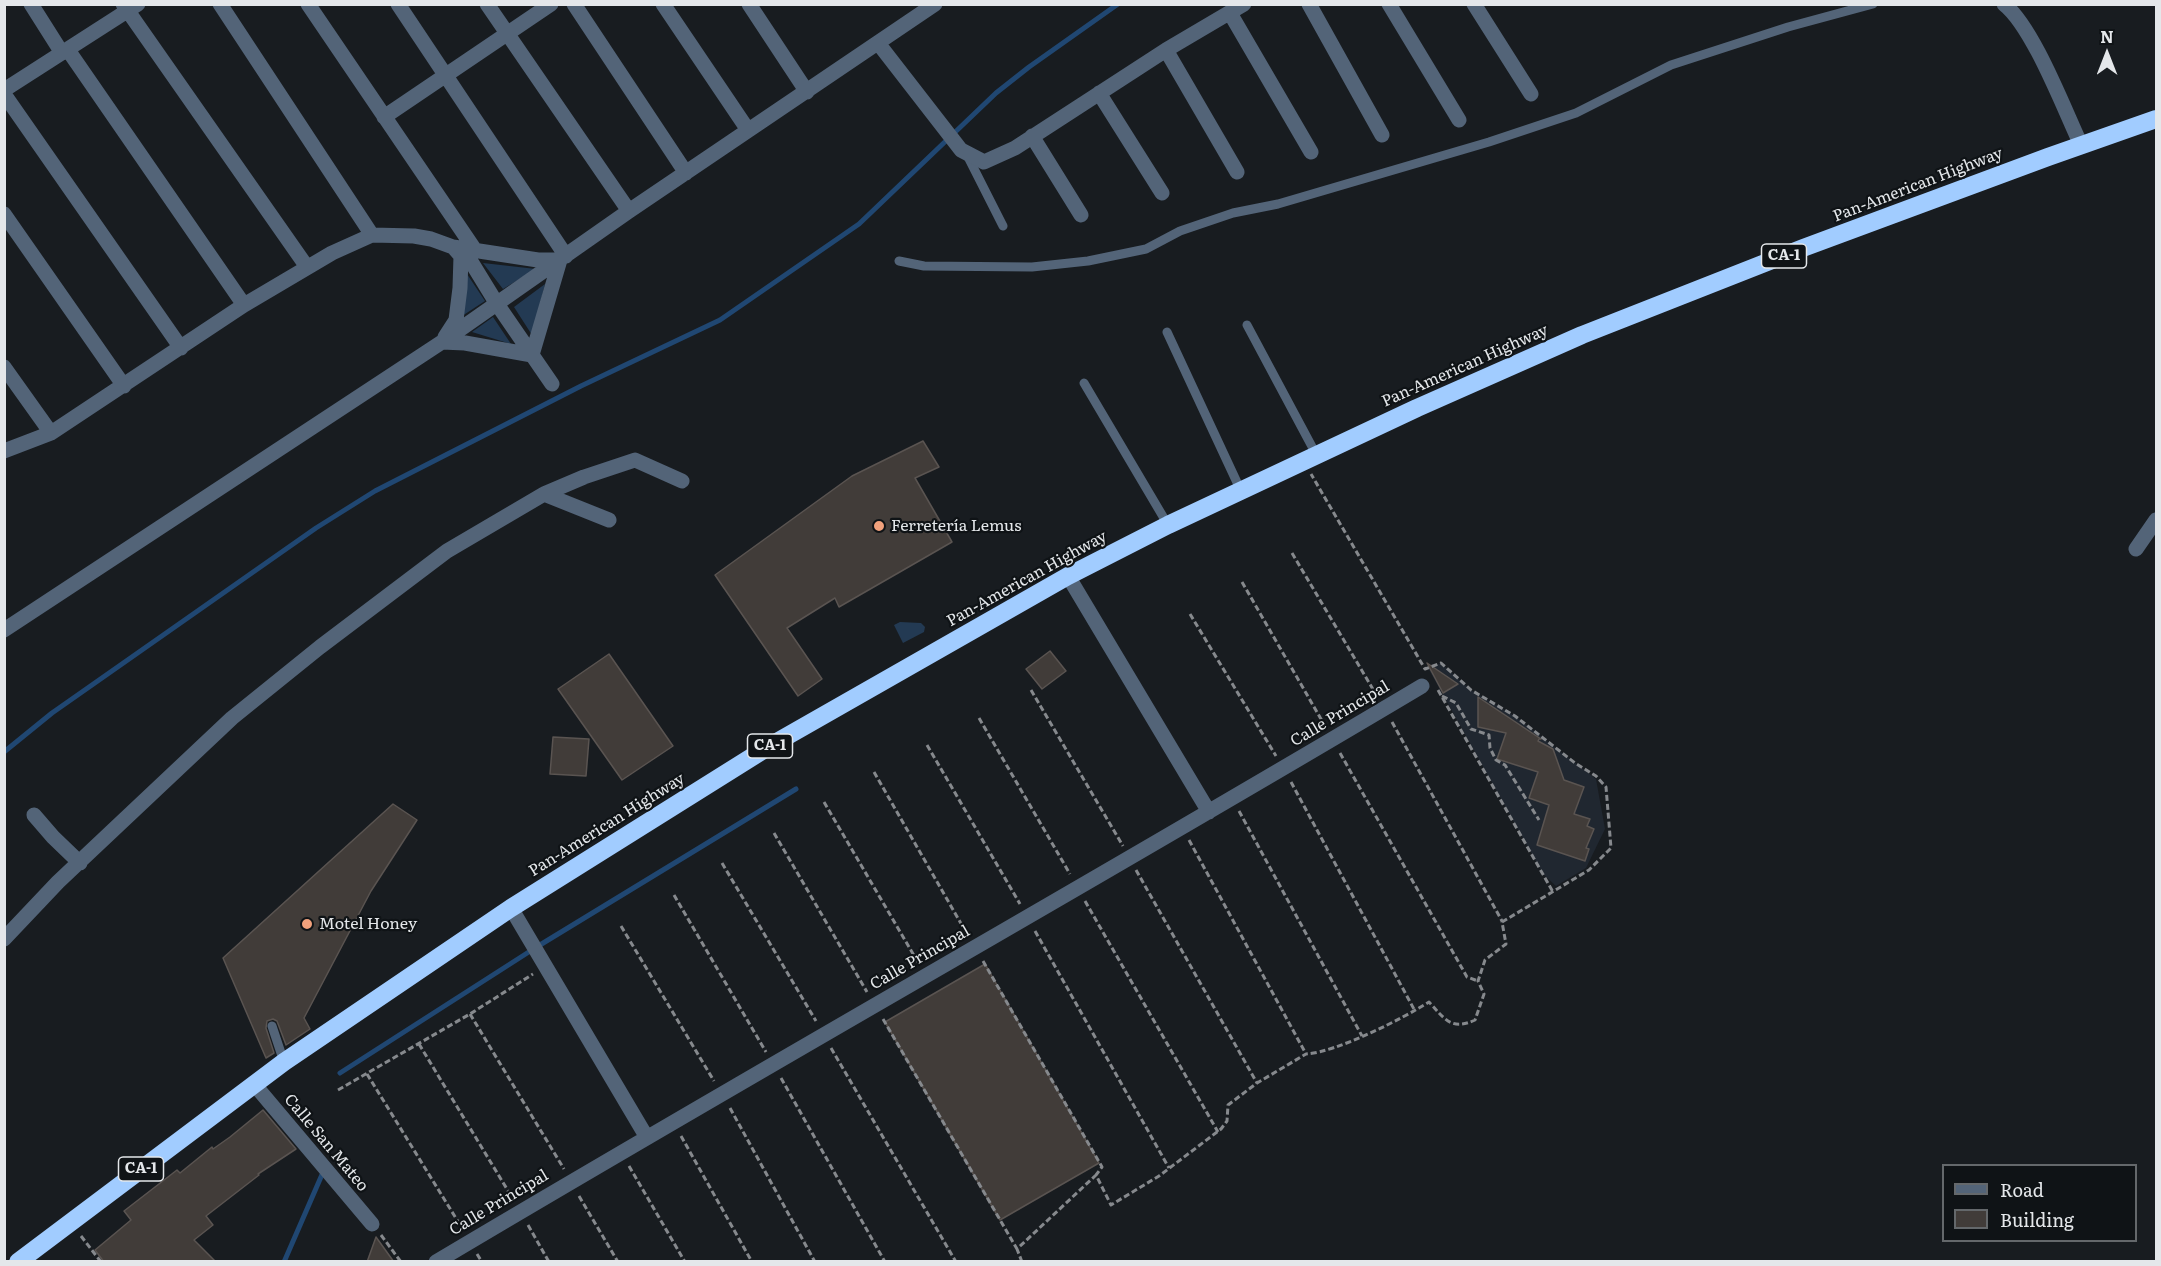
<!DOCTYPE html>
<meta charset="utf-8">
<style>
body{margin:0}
#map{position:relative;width:2161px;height:1266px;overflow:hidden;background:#181c20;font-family:Literata,serif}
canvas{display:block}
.frame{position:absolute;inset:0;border:6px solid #e4e7ea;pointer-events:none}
.legend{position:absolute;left:1942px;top:1164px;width:195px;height:78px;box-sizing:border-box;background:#0f1316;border:2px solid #64686b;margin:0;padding:8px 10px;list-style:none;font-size:18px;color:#e4e7ea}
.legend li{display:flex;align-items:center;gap:12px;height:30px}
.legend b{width:30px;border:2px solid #64686b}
.north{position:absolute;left:2077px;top:24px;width:60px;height:60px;-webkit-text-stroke:4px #0f1316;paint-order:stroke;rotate:0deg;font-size:16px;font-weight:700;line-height:24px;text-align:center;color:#e4e7ea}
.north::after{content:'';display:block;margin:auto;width:21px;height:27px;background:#e4e7ea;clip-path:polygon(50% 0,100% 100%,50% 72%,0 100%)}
</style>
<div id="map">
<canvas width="2161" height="1266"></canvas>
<div class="frame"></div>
<ul class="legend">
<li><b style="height:8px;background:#536478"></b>Road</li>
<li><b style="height:16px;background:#413c39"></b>Building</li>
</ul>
<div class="north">N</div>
</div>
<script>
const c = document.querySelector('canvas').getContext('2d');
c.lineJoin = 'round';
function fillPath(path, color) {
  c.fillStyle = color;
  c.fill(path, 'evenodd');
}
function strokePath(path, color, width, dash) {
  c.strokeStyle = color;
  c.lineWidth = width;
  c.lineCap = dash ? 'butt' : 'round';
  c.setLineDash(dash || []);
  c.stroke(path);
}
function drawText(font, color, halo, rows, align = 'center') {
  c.font = font + ' Literata,serif';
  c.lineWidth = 4.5;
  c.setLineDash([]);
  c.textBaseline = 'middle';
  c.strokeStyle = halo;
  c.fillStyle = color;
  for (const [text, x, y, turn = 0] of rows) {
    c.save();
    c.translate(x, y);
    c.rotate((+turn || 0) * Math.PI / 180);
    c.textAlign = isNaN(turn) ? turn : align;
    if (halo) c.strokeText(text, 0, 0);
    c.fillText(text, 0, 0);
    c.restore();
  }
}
fillPath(new Path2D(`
 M1441,663L1471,690L1515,716L1596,779L1605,829L1586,868L1556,886L1543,874L1428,668Z`), '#202730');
fillPath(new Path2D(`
 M483,263L536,269L503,289Z
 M467,274L485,301L462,316Z
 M545,284L532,335L514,307Z
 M493,317L511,344L472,332Z
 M900,622L921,623L925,627L924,632L903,643L894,625Z`), '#233a53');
strokePath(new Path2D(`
 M4,752L52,713L316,528L375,491L581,386L720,320L859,224L996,93L1029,67L1118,4
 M340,1073L535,948L796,789
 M284,1262L324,1170`), '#204772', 5);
const building = new Path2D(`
 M923,441L939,467L915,478L952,542L839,607L835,598L787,628L822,679L798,696L715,575L852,476Z
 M1050,651L1066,671L1042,689L1026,669Z
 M609,654L673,746L622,780L558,689Z
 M1427,663L1458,684L1443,693Z
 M1478,697L1541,739H1539L1538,741L1553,749L1564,780L1584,787L1574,814L1590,819L1587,826L1594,829L1586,848L1589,849L1585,861L1537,845L1549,805L1529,798L1538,772L1497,759L1506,733L1478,727Z
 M553,737L589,739L586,776L550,774Z
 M393,804L417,820L371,891L304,1018L310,1029L286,1045L277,1021L273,1019L267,1021L266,1028L274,1053L266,1058L223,958Z
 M985,964L1099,1163L1000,1220L885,1022Z
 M263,1110L296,1149L258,1174L259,1175L206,1216L213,1225L194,1240L216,1262H104L95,1250L131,1220L124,1211L177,1170L180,1173L212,1147L213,1149L230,1137Z
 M376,1237L394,1262H367Z`);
fillPath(building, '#413c39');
strokePath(building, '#5a5451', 1.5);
strokePath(new Path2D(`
 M1292,553L1377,696
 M1242,582L1325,726
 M1190,614L1276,756
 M1031,690L1123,846
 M1438,690L1553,892
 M1442,696L1456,703L1471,729L1489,735L1490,748L1496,760L1505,765L1539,820
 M979,718L1070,874
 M1392,722L1502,921
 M927,745L1020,904
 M1340,753L1467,977L1478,981
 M874,772L967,934
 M1291,782L1415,1011
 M824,802L919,964
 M1239,811L1362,1036
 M774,833L867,992
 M1189,840L1306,1054
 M722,863L816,1021
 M1136,870L1257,1083
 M674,895L766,1052
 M1085,901L1218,1132
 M621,926L714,1081
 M1035,931L1169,1168
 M983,961L1102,1167L1096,1175
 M470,1014L564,1169
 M883,1019L1017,1249
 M419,1044L513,1199
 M831,1048L956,1262
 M367,1074L462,1228
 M781,1078L885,1262
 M338,1090L470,1014L533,974
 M730,1108L815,1262
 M681,1136L752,1262
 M629,1166L685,1262
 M579,1196L618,1262
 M528,1225L549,1262
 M381,1235L401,1262
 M81,1236L101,1262
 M477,1254L482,1262
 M1022,1262L1017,1249L1096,1175L1111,1205L1159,1176L1221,1129L1227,1121L1228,1105L1257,1083L1306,1054C1337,1052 1402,1019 1429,1002C1445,1019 1451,1031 1475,1020L1484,994L1478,981L1485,960L1506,944L1502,922L1589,870L1611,848L1606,787L1596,776L1575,763L1515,716L1471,690L1441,663L1425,669L1311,474`), '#86898d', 3, [6, 3]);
strokePath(new Path2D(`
 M967,155L1003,226
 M899,261L924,266L1032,267L1088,261L1146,249L1180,231L1233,213L1278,204L1489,142L1576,113L1671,65L1788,27L1873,4
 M1247,325L1317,456
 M1167,332L1241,491
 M1084,383L1168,525
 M272,1026L284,1062`), '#536478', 9);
strokePath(new Path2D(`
 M31,4L62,53
 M123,4L307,267
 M220,4L372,235
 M308,4L475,250
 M398,4L566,256
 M487,4L629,211
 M574,4L686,173
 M663,4L748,130
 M749,4L807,92
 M1309,4L1382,135
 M1389,4L1459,120
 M1474,4L1531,94
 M2004,4C2033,27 2064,109 2081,145
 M1230,13L1311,152
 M878,43L961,150L984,162L1015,148L1166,50L1244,4
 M68,50L244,305
 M1166,50L1237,172
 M4,90L138,4
 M1099,93L1162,193
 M4,94L181,348
 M384,117L551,4
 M1032,136L1081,215
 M4,214L124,386
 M455,248L470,260L497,304L552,384
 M445,337L456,320L460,288L461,256L455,249
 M442,342L465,343L532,355
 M4,367L51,433
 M4,451L51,433L244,305L332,253L372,235L414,236L431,239L453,247L538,260H560L532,355
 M544,494L584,477L635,460L682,481
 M2136,549L2156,520
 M1068,576L1209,812
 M4,630L442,342L629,211L935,4
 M34,815L53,837L80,863
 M511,908L646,1136
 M4,939L58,882L232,718L320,647L447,551L544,494L609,520
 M254,1084L372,1224
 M436,1262C763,1067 1095,881 1422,686`), '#536478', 15);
strokePath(new Path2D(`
 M18,1262L284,1062L511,908L768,747L1068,576L1168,525L1417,408L1582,335L1803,248L2048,157L2156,119`), '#a1ccff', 18);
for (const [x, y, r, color] of [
 [879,526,6,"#f1a17c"],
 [307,924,6,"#f1a17c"]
]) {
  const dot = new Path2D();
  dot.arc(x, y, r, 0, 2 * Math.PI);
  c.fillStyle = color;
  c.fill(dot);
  strokePath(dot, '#0f1316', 2);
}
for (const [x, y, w] of [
 [1784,256,45],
 [770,746,45],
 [141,1169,45]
]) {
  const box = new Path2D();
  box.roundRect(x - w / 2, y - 12, w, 24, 4.5);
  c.fillStyle = '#0f1316';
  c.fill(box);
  strokePath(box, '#e4e7ea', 1.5);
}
drawText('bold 15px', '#e4e7ea', null, [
 ["CA-1",1784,256],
 ["CA-1",770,746],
 ["CA-1",141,1169]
]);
drawText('16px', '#e4e7ea', '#0f1316', [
 ["Pan-American Highway",1918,185,-21],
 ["Pan-American Highway",1465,366,-24],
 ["Pan-American Highway",1027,579,-29],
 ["Calle Principal",1340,714,-31],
 ["Pan-American Highway",607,825,-32],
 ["Calle Principal",920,958,-30],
 ["Calle San Mateo",326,1143,50],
 ["Calle Principal",499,1203,-31]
]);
drawText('16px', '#e4e7ea', '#0f1316', [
 ["Ferretería Lemus",891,526],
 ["Motel Honey",319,924]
], 'left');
</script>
